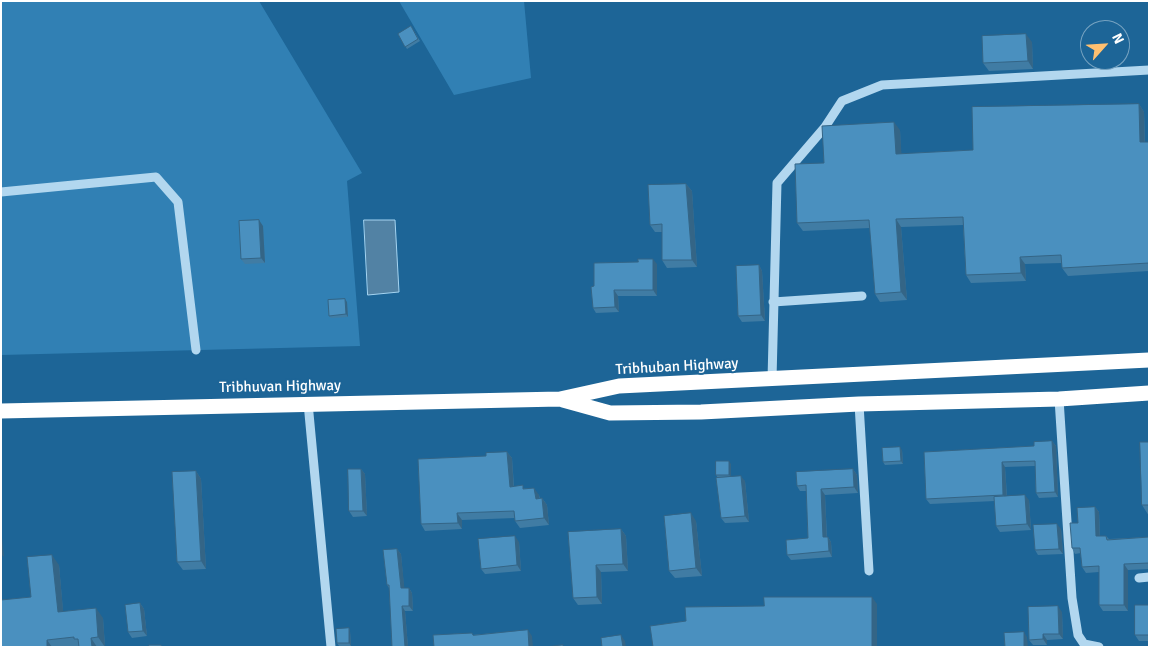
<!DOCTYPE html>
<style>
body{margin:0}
#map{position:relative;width:1150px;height:648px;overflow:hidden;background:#1d6597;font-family:Signika,sans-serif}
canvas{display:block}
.frame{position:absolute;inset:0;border:2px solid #fff;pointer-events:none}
.north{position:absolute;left:1080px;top:20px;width:50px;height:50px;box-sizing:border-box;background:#1d6597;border:1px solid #77a3c1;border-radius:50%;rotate:64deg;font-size:14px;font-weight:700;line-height:20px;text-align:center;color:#fff}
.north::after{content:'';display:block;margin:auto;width:18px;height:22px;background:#ffc070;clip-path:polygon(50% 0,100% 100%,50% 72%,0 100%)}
</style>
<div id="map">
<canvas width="1150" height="648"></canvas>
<div class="frame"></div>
<div class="north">N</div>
</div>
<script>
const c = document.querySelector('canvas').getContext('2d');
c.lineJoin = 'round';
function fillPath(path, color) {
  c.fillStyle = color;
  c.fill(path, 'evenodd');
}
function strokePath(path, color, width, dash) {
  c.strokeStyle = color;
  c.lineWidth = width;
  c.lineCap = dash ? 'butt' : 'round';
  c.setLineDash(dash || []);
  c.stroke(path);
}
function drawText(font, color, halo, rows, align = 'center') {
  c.font = font + ' Signika,sans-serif';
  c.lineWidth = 4;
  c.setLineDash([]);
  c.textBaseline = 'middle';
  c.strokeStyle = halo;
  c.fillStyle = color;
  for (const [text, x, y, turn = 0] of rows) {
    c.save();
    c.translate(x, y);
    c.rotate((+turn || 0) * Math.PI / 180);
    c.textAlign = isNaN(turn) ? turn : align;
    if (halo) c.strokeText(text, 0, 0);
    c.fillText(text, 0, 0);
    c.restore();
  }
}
fillPath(new Path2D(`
 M1,1H259L362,173L347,181L360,346L1,355Z
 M399,1H524L531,78L454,95Z`), '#3180b4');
const water = new Path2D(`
 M364,220H395L399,292L368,295Z`);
fillPath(water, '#5282a4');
strokePath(water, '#a5d4f1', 1);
strokePath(new Path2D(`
 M1,192L156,177L178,202L196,350
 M773,302L862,296
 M772,379L777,183L825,127L842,101L882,85L1149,70
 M1059,399L1072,598L1078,635L1084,644L1099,647
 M308,403L331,647
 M859,404L869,571
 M1139,578L1149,577`), '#b2d7ef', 9);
strokePath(new Path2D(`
 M563,400L610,413L701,412L859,404L1059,399L1149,393
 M1,411L560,399L619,386L1149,360`), '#fff', 15);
fillPath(new Path2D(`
 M411,26L420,41L407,49L398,34Z
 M1032,42L1033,69L989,71L983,63Z
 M1139,104L1144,112L1145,142H1149V271L1068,276L1062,268V263L1025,264L1026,281L971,283L966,275L963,225L901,227L907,300L880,302L875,294L870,228L803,231L797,223L824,163L900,130L901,154L973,150Z
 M686,184L692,191L697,267L667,268L662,260V232H655L650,225Z
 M263,226L265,263L245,264L241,259Z
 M657,264V296H618L619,312L596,313L593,308L594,286Z
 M759,265L762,271L765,321L742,322L738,316Z
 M347,302L348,317L331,318L329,316Z
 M1052,441L1056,446L1058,497L1039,498L1036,493L1035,466L1005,467L1007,496L1029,500L1031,530L1000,532L996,526L995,501L930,504L926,499L1034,446Z
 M1149,442V516L1142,505Z
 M902,450L903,464L885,465L883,462Z
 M507,452L512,458L514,486L526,489L539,495L540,499L542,498L547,505L549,525L520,528L515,521V518L462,520V529L425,531L421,524L486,456Z
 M731,464V477L745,481L749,522L725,523L721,518L718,478L716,475Z
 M361,469L365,474L367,516L353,517L349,511Z
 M853,469L857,475L858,493L825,495L827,537H828L831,542L832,557L791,560L787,555L808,538L807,491H800L797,486Z
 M196,471L201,479L206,569L183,570L177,562Z
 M1095,507L1099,512L1100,536H1106L1109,539L1149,537V569L1128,570V611H1103L1099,605V572L1086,573L1082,567L1081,553L1075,554L1072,548L1078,523Z
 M696,521L702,576L675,578L669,571Z
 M621,529L626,536L628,571L601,572L602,604L578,605L573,598Z
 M1061,529L1063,554L1038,555L1035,550Z
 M519,542L521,571L485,574L481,569Z
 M397,549L401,554L404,588H409L412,593L413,611H405L408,647L389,588L387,585Z
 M59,565L63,611L103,618L105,647H1L31,597Z
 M140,603L144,609L147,636L132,638L128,632Z
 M1149,605V641H1139L1135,635Z
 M1062,612L1063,639L1047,640V645H1033L1029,640Z
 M349,628L350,631L351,646H339L337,643Z`), '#407ca4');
fillPath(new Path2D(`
 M1026,34L1032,42L1033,69L1028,61Z
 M1139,104L1144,112L1145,150L1140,142Z
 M894,122L900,130L902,162L896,154Z
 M686,184L692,191L697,267L692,260Z
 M896,219L901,227L907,300L901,292Z
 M259,220L263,226L265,263L261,258Z
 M1020,257L1025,264L1026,281L1021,273Z
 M653,259L657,264V296L653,290Z
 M759,265L762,271L765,321L761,315Z
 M614,290L618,296L619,312L615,307Z
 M345,299L347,302L348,317L346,314Z
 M1052,441L1056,446L1058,497L1055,492Z
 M900,447L902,450L903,464L901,461Z
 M507,452L512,458L514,493L510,487Z
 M729,461L731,464V478L729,475Z
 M1002,462L1005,467L1007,500L1003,495Z
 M361,469L365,474L367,516L363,511Z
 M853,469L857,475L858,493L854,487Z
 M196,471L201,479L206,569L201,561Z
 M741,476L745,481L749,522L745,516Z
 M534,488L539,495L540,506L536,499Z
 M821,489L825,495L827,543L823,537Z
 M1025,495L1029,500L1031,530L1027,524Z
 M542,498L547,505L549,525L544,518Z
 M1095,507L1099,512L1100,542L1096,536Z
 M457,513L462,520V529L458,523Z
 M691,513L696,521L702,576L696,568Z
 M1057,524L1061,529L1063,554L1059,549Z
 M621,529L626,536L628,571L623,564Z
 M515,536L519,542L521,571L517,565Z
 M1,537H2L4,557L1,554Z
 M828,537L831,542L832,557L829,551Z
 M397,549L401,554L405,594L401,588Z
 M52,555L59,565L64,621L58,612Z
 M1124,564L1128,570V611L1124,605Z
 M596,565L601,572L602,604L597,597Z
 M409,588L412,593L413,611L409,606Z
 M872,597L877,604V647H872Z
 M140,603L144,609L147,636L143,631Z
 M402,606L405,611L408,647H405Z
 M1058,606L1062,612L1063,639L1059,634Z
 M96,608L103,618L105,647L98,637Z
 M349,628L350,631L351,646L349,643Z
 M528,630L532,636L533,647H529Z
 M1024,632L1027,637L1028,647H1024Z
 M1043,634L1047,640V645L1043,639Z
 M621,635L625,641L626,647H623Z
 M91,638L97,647H92Z
 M47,640L52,647H47Z`), '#346586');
const building = new Path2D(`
 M411,26L418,39L405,47L398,34Z
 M1026,34L1028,61L983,63L982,36Z
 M1139,104L1140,142H1149V263L1062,268L1061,255L1020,257L1021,273L966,275L963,217L896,219L901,292L875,294L869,220L797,223L795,164L824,163L822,126L894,122L896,154L973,150L972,107Z
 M686,184L692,260H662V224L650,225L648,185Z
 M259,220L261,258L241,259L239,221Z
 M638,259H653V290H614L615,307L593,308L591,287L594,286V263L638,262Z
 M759,265L761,315L738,316L736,266Z
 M345,299L346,314L329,316L328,300Z
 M1052,441L1055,492L1036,493L1035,461L1002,462L1003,495L926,499L924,452L1034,446V442Z
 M1140,442H1149V505H1142Z
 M900,447L901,461L883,462L882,448Z
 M507,452L510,487L523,485V489L534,488L536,499L542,498L544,518L515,521L514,511L457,513L458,523L421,524L418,459L486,456V453Z
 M716,461H729V475H716Z
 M348,469H361L363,511H349Z
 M853,469L854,487L821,489L823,537H828L829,551L787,555L786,540L808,538L806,485L797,486L796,472Z
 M196,471L201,561L177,562L172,472Z
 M741,476L745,516L721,518L716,478Z
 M1025,495L1027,524L996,526L994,497Z
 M1095,507L1096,536H1106L1107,540L1149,537V563L1124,564V605H1099V566L1082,567L1080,548H1072L1070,523H1078L1077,508Z
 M691,513L696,568L669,571L664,516Z
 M1057,524L1059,549L1035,550L1033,525Z
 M621,529L623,564L596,565L597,597L573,598L568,532Z
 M515,536L517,565L481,569L478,539Z
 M397,549L401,588H409V606H402L405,647H392L389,585H387L383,550Z
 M52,555L58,612L96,608L98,637L91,638L92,647H79L78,639H74V637L47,640V647H1V600L31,597L27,557Z
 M764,597H872V647H653L650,626L686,621L685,607L764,606Z
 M140,603L143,631L128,632L125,605Z
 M1135,605H1149V635H1135Z
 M1058,606L1059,634H1043V639L1029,640L1028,607Z
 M349,628V643H337L336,629Z
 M528,630L529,647H434L433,635L472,633L473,635Z
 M1024,632V647H1005L1004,633Z
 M621,635L623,647H602L601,638Z
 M149,645H161L162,647H149Z
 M563,645V647H547Z`);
fillPath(building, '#4a90bf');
strokePath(building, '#346586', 1);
drawText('15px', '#fff', '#1d6597', [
 ["Tribhuban Highway",677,367,-3],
 ["Tribhuvan Highway",280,387,-1]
]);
</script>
